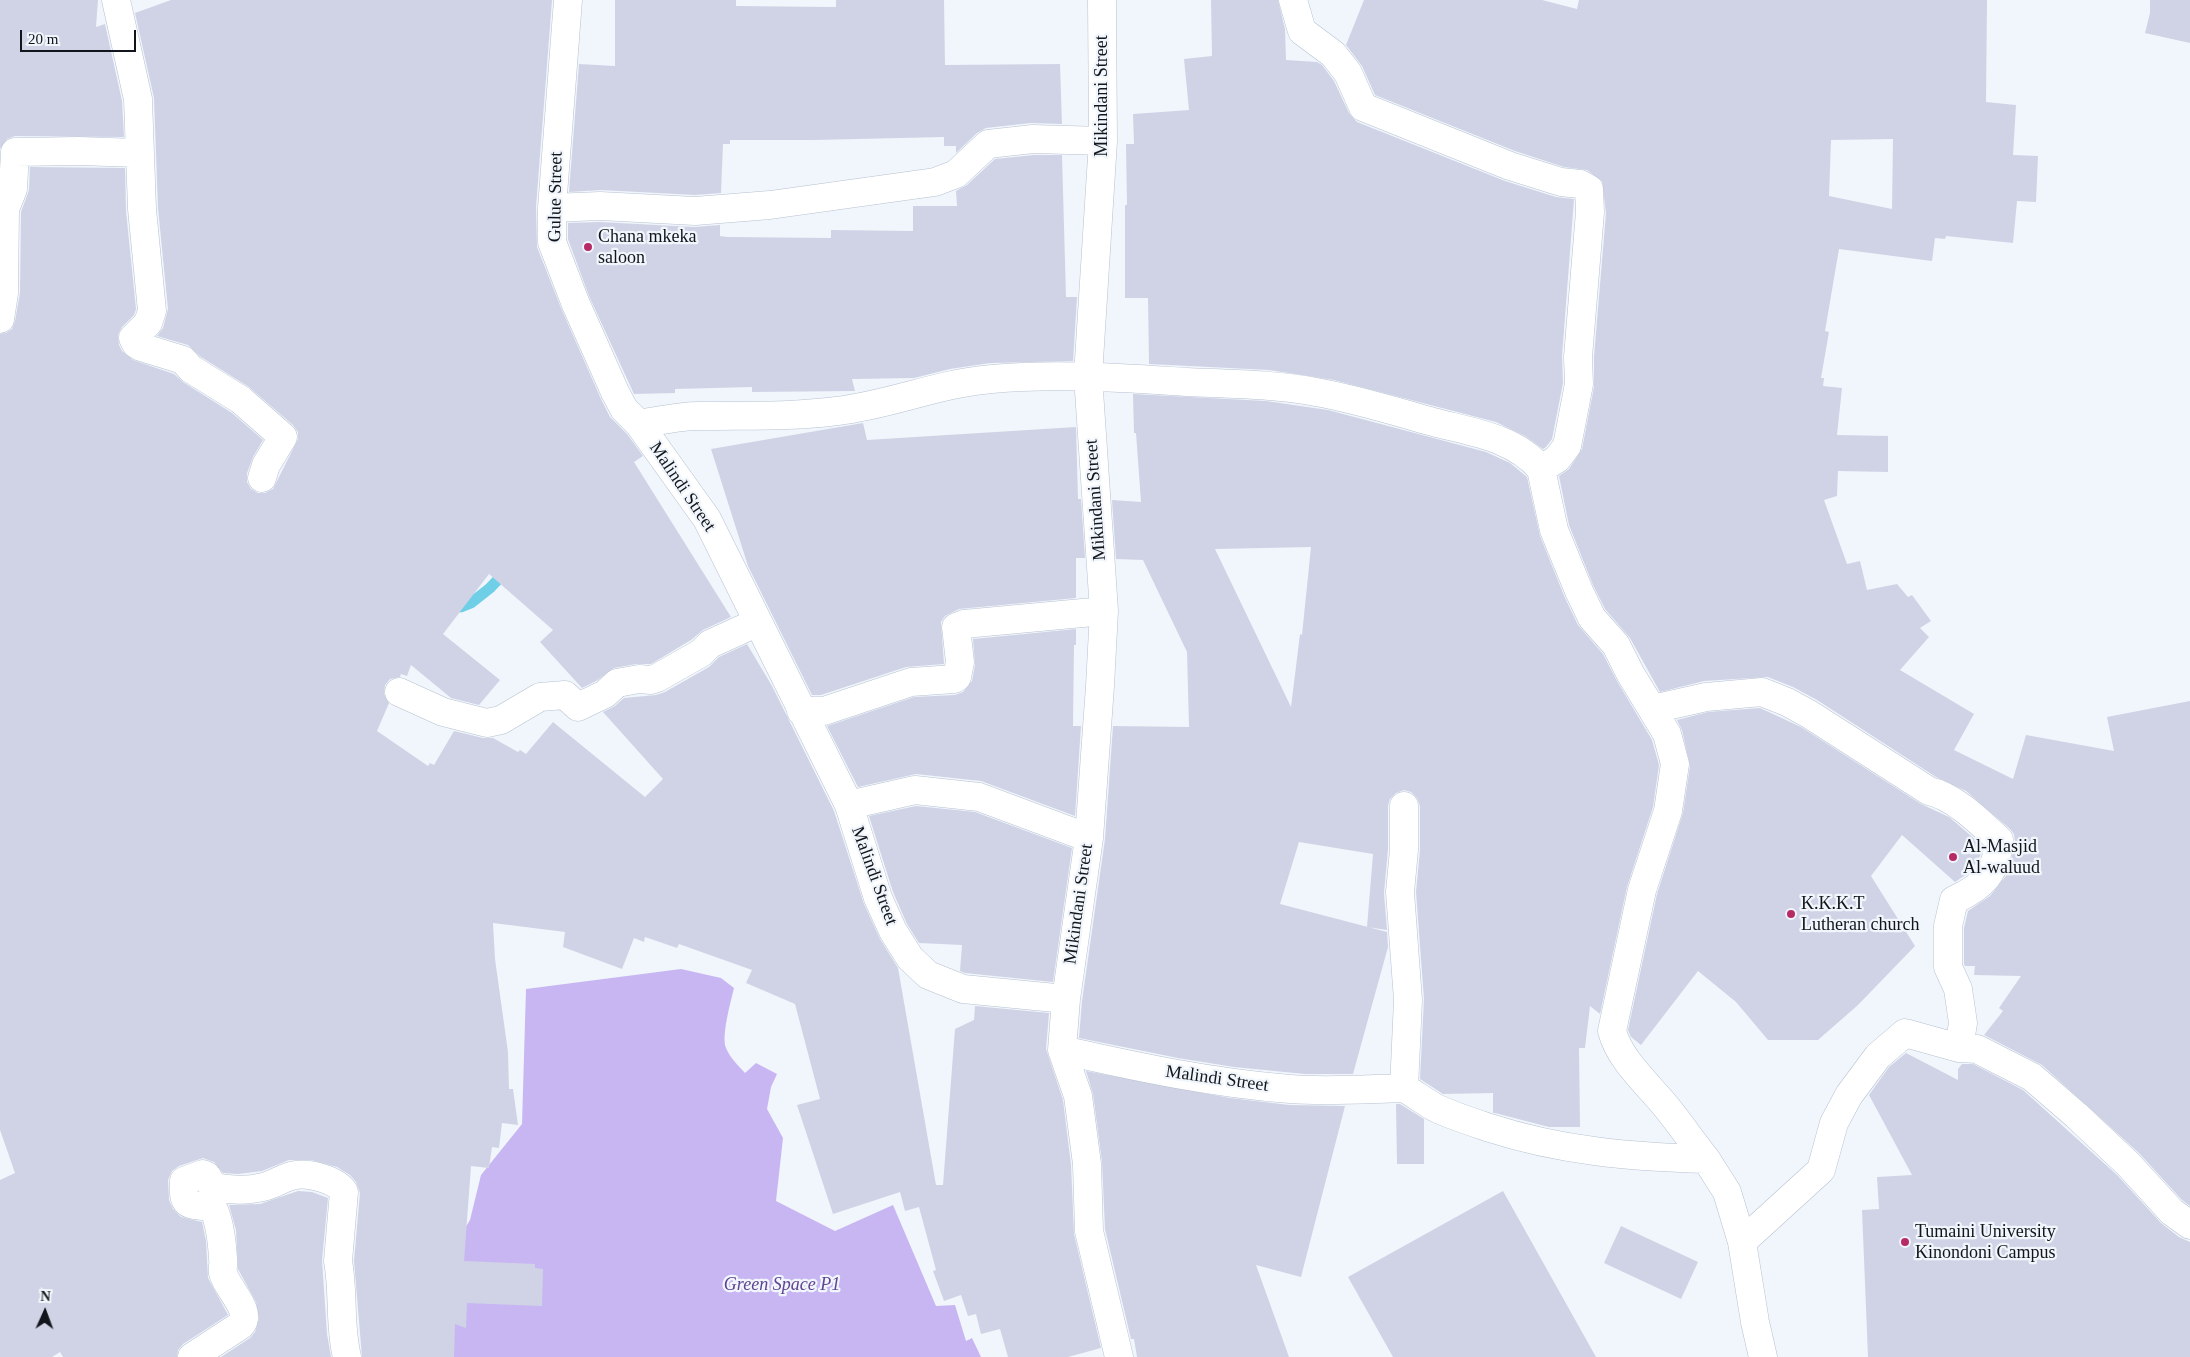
<!DOCTYPE html>
<style>
body{margin:0}
#map{position:relative;width:2190px;height:1357px;overflow:hidden;background:#f1f6fc;font-family:"Times New Roman",serif}
canvas{display:block}
.north{position:absolute;left:20px;top:1287px;width:50px;height:50px;-webkit-text-stroke:4px #f1f6fc;paint-order:stroke;rotate:2deg;font-size:14px;font-weight:700;line-height:20px;text-align:center;color:#12161c}
.north::after{content:'';display:block;margin:auto;width:18px;height:22px;background:#12161c;clip-path:polygon(50% 0,100% 100%,50% 72%,0 100%)}
.scale{position:absolute;left:20px;top:30px;width:116px;height:22px;box-sizing:border-box;border:2px solid #12161c;border-top:0;padding-left:6px;font-size:15px;line-height:18px;white-space:nowrap;color:#12161c;-webkit-text-stroke:4px #f1f6fc;paint-order:stroke}
</style>
<div id="map">
<canvas width="2190" height="1357"></canvas>
<div class="north">N</div>
<div class="scale">20 m</div>
</div>
<script>
const c = document.querySelector('canvas').getContext('2d');
c.lineJoin = 'round';
function fillPath(path, color) {
  c.fillStyle = color;
  c.fill(path, 'evenodd');
}
function strokePath(path, color, width, dash) {
  c.strokeStyle = color;
  c.lineWidth = width;
  c.lineCap = dash ? 'butt' : 'round';
  c.setLineDash(dash || []);
  c.stroke(path);
}
function drawText(font, color, halo, rows, align = 'center') {
  c.font = font + ' "Times New Roman",serif';
  c.lineWidth = 4.5;
  c.setLineDash([]);
  c.textBaseline = 'middle';
  c.strokeStyle = halo;
  c.fillStyle = color;
  for (const [text, x, y, turn = 0] of rows) {
    c.save();
    c.translate(x, y);
    c.rotate((+turn || 0) * Math.PI / 180);
    c.textAlign = isNaN(turn) ? turn : align;
    if (halo) c.strokeText(text, 0, 0);
    c.fillText(text, 0, 0);
    c.restore();
  }
}
fillPath(new Path2D(`
 M681,969L721,978L734,988C731,1001 721,1036 726,1048C730,1058 738,1065 745,1073L756,1063L777,1074L771,1087L767,1109L783,1138L776,1201L835,1231L893,1205L936,1306L955,1305L966,1341L972,1338L981,1357H399L428,1289L470,1220L481,1175L522,1124L526,989Z`), '#c8b6f3');
strokePath(new Path2D(`
 M453,600L461,607L471,603L490,588L506,571`), '#6fcfe6', 11);
fillPath(new Path2D(`
 M0,0H98L96,27L105,24L122,101L124,137L15,136L7,139L0,149Z
 M171,0H552L536,207L537,247L561,308L601,399L610,417L627,434L643,456L634,462L731,617L703,630L691,640L651,664H636L614,668L596,681L582,688L540,642L553,630L489,574L443,634L500,680L479,705L451,698L411,665L407,676L401,674L400,677L390,679L385,685L384,694L389,703L377,731L428,766L430,763L434,765L454,731L483,738H493L518,752L520,750L526,754L553,722L645,797L663,779L603,712L615,706L624,698L656,695L665,692L709,667L719,657L747,644L772,686L834,811L864,904L880,939L898,968L936,1185H943L955,1029L974,1020L975,1006L1049,1013L1046,1049L1063,1100L1071,1165L1074,1234L1101,1348L1068,1357H1008L1000,1329L981,1334L976,1314L968,1316L961,1295L944,1301L933,1271L936,1270L919,1207L905,1211L900,1192L833,1214L797,1105L820,1099L795,1004L746,983L752,970L679,944L677,948L645,937L644,942L634,938L622,969L563,947L565,932L493,923L495,959L508,1052L509,1089H513L518,1125L502,1123L499,1148L492,1147L489,1168L471,1166L464,1261L535,1264V1268L543,1269L542,1306L467,1303L466,1328L455,1324L454,1357H362L354,1261L360,1193L356,1182L350,1175L337,1167L311,1160H289L262,1171L238,1174L223,1173L214,1162L203,1158L179,1166L172,1171L168,1180L169,1200L173,1209L181,1217L202,1222L206,1241L208,1278L228,1315L183,1344L178,1350L177,1357H63L60,1352L52,1357H0V1180L15,1173L0,1130V334L6,333L12,329L15,321L20,293L21,212L29,190L30,167L125,168L126,211L136,309L134,315L122,327L118,335L119,345L122,351L133,360L174,374L183,382L232,413L263,440L253,457L247,473V482L251,489L258,493H265L273,489L298,439V432L293,425L249,387L201,357L188,345L157,336L163,328L168,309L158,208L154,98L135,13Z
 M615,0H736V6L830,7H836V0H944L945,65L1060,64L1062,124L1031,123L986,128L977,133L956,153V146H944V137L814,140H730V144H723L721,193L695,195L601,190L569,192L579,64L615,66Z
 M1211,0H1278L1285,29L1286,60L1317,62L1322,65L1334,81L1349,113L1357,122L1505,181L1556,197L1574,199L1562,356L1563,383L1552,439L1546,447L1543,449L1525,436L1496,422L1334,380L1269,370L1149,364L1148,298H1125V205H1127L1126,144H1134L1133,114L1189,110L1184,59L1212,56Z
 M1364,0H1542L1577,9L1579,0H1987L1986,102L2016,105L2013,155L2038,156L2036,202L2017,201L2013,243L1946,236L1945,239L1935,238L1932,261L1839,249L1825,331L1829,332L1821,378H1824L1823,386L1842,388L1837,435L1888,436V472L1838,471L1837,496L1824,500L1847,564L1860,561L1867,590L1897,584L1908,597L1912,595L1931,621L1920,628L1929,637L1900,670L1974,714L1954,750L2013,779L2026,735L2114,751L2107,717L2190,701V1206L2182,1200L2139,1153L2042,1065L1984,1035L2003,1011L1999,1008L2021,976L1974,975L1975,966H1965L1964,964V928L1968,911L1990,896L2006,876L2010,865L2015,842L2014,834L2010,829L1966,791L1936,777L1817,700L1793,687L1768,677L1704,681L1660,692L1630,638L1605,609L1593,585L1569,525L1559,476L1569,469L1582,449L1594,387V357L1606,213L1602,181L1587,170L1564,167L1515,151L1375,95L1362,66L1346,45ZM1893,139L1892,209L1829,196L1831,140Z
 M2150,0H2190V43L2145,33L2150,13Z
 M1034,155H1062L1066,297H1077L1073,361L990,363L950,369L914,378L852,379L855,391L752,392V387L675,389V393L634,394L589,296L568,239V223L600,222L694,227L720,225V236L727,237L831,238V230L913,231V206H957L956,191L967,185L995,159Z
 M1133,394L1266,401L1328,410L1486,452L1510,463L1527,477L1540,536L1565,598L1578,625L1603,654L1617,681L1652,740L1659,765L1653,807L1627,887L1600,1014L1590,1006L1585,1048H1579L1580,1127H1549L1495,1113H1493V1093L1443,1094L1420,1079L1424,999L1416,892L1420,850V806L1417,798L1411,792L1404,790L1396,793L1390,799L1388,806V849L1384,893L1387,930L1367,927L1373,854L1299,842L1280,904L1387,932L1388,947L1353,1074H1305L1234,1067L1178,1058L1079,1038L1082,1001L1105,839L1113,726L1189,727L1187,652L1143,560L1116,559L1112,500L1141,502L1136,433H1134ZM1311,547L1302,635L1300,634L1291,707L1215,549Z
 M863,423L867,440L1076,427L1078,499H1081L1085,558H1076V598L959,609L945,616L941,622L944,664L906,667L821,695H812L748,566L711,449Z
 M1076,629V645H1074L1073,726H1081L1075,816L981,781L916,774L858,787L827,726L914,697L955,695L963,692L972,681L975,665L973,639Z
 M1760,708L1801,727L1921,804L1949,817L1983,846L1980,856L1970,872L1955,882L1902,835L1871,876L1915,946L1858,1005L1818,1040H1768L1736,1002L1698,971L1641,1045L1631,1037L1628,1030L1657,894L1683,813L1690,766L1682,730L1677,720L1708,712Z
 M916,806L975,812L1072,848L1053,982L965,973L960,971L962,945L919,943L907,924L893,892L869,816Z
 M1906,1053L1958,1080V1069L1962,1064H1973L2023,1090L2117,1175L2161,1223L2179,1237L2190,1242V1357H1868L1862,1210L1879,1209L1877,1177L1912,1175L1869,1095L1889,1067Z
 M1086,1071L1230,1098L1289,1105L1345,1106L1301,1277L1256,1265L1289,1357H1137L1134,1339H1131L1105,1229L1102,1162L1093,1094Z
 M1396,1104H1400L1424,1119V1164H1397Z
 M298,1191L312,1192L328,1198L322,1260L327,1334L331,1357H221L250,1338L255,1332L259,1319L256,1302L238,1269L236,1230L229,1205L260,1204Z
 M1503,1191L1596,1357H1393L1348,1277Z
 M1621,1226L1698,1262L1681,1299L1604,1263Z`), '#d0d3e5');
const street = new Path2D(`
 M116,0L138,99L142,209L152,311L148,323L133,338L136,344L141,347L183,360L191,369L241,400L283,437L266,465L262,478
 M568,0L552,208V242L575,302L615,392L624,409L639,424L707,519L849,805L878,898L893,931L910,958L928,975L963,989L1066,999L1062,1050C1137,1067 1212,1083 1290,1089C1328,1092 1366,1089 1404,1088
 M1293,0L1302,31L1333,54L1348,73L1363,107L1510,166L1561,182L1580,184L1589,189L1590,212L1578,357L1579,384L1567,446L1557,459L1541,469L1554,530L1579,591L1592,618L1616,645L1630,673L1667,734L1675,764L1668,811L1642,890L1612,1031C1620,1061 1649,1085 1668,1109C1681,1125 1693,1143 1706,1159
 M552,208L600,206L695,211L770,205L935,182L956,174L988,144L1033,139L1103,141
 M0,319L4,293L5,209L13,189L15,152L79,151L139,153
 M639,424C658,421 679,416 698,416C745,415 791,417 837,411C890,405 939,383 992,379C1056,373 1122,378 1186,382C1230,384 1273,384 1316,392C1356,399 1394,411 1433,422C1471,432 1514,437 1541,469
 M399,692L443,712L487,723L501,720L540,697L565,695L578,707L605,694L617,683L639,679L651,680L657,678L701,653L710,644L758,622
 M1653,709L1706,697L1762,692L1787,702L1809,714L1929,791C1954,796 1981,823 1999,840C1997,872 1983,887 1954,900L1948,926V967L1958,989L1963,1023L1959,1048L1905,1033L1878,1056L1849,1095L1834,1123L1821,1170L1742,1242
 M801,711H824L911,682L954,679L957,677L960,662L956,627L964,624L1104,611
 M849,805L915,790L979,797L1089,838
 M1404,806V850L1400,892L1408,1000L1404,1088C1415,1094 1425,1102 1436,1108C1453,1116 1472,1122 1490,1128C1561,1151 1632,1157 1706,1159L1727,1192L1742,1242L1755,1322L1763,1357
 M1066,999L1089,838L1100,686L1104,611L1088,376L1103,141L1102,0
 M1959,1048L1977,1049L2032,1077L2076,1115L2128,1164L2172,1212L2190,1225
 M1062,1050L1078,1096L1087,1164L1089,1231L1119,1357
 M192,1357L241,1325C253,1311 227,1289 223,1273C222,1269 224,1263 223,1258C222,1242 220,1222 213,1208C193,1202 181,1212 184,1181L203,1174L207,1176L213,1187C229,1190 247,1191 263,1187C274,1185 285,1176 296,1175C310,1173 337,1180 344,1192L338,1261C344,1293 339,1325 347,1357`);
strokePath(street, '#b6c1d1', 29);
strokePath(street, '#fff', 28);
for (const [x, y, r, color] of [
 [588,247,5,"#b62b66"],
 [1953,857,5,"#b62b66"],
 [1791,914,5,"#b62b66"],
 [1905,1242,5,"#b62b66"]
]) {
  const dot = new Path2D();
  dot.arc(x, y, r, 0, 2 * Math.PI);
  c.fillStyle = color;
  c.fill(dot);
  strokePath(dot, '#f1f6fc', 2);
}
drawText('18px', '#12161c', '#f1f6fc', [
 ["Mikindani Street",1102,96,-90],
 ["Gulue Street",556,197,-89],
 ["Malindi Street",682,487,56],
 ["Mikindani Street",1096,500,-94],
 ["Malindi Street",874,876,70],
 ["Mikindani Street",1079,904,-82],
 ["Malindi Street",1217,1079,8]
]);
drawText('18px', '#12161c', '#f1f6fc', [
 ["Chana mkeka",598,237],
 ["saloon",598,258],
 ["Al-Masjid",1963,847],
 ["Al-waluud",1963,868],
 ["K.K.K.T",1801,904],
 ["Lutheran church",1801,925],
 ["Tumaini University",1915,1232],
 ["Kinondoni Campus",1915,1253]
], 'left');
drawText('italic 18px', '#604392', '#f1f6fc', [
 ["Green Space P1",782,1285]
]);
</script>
